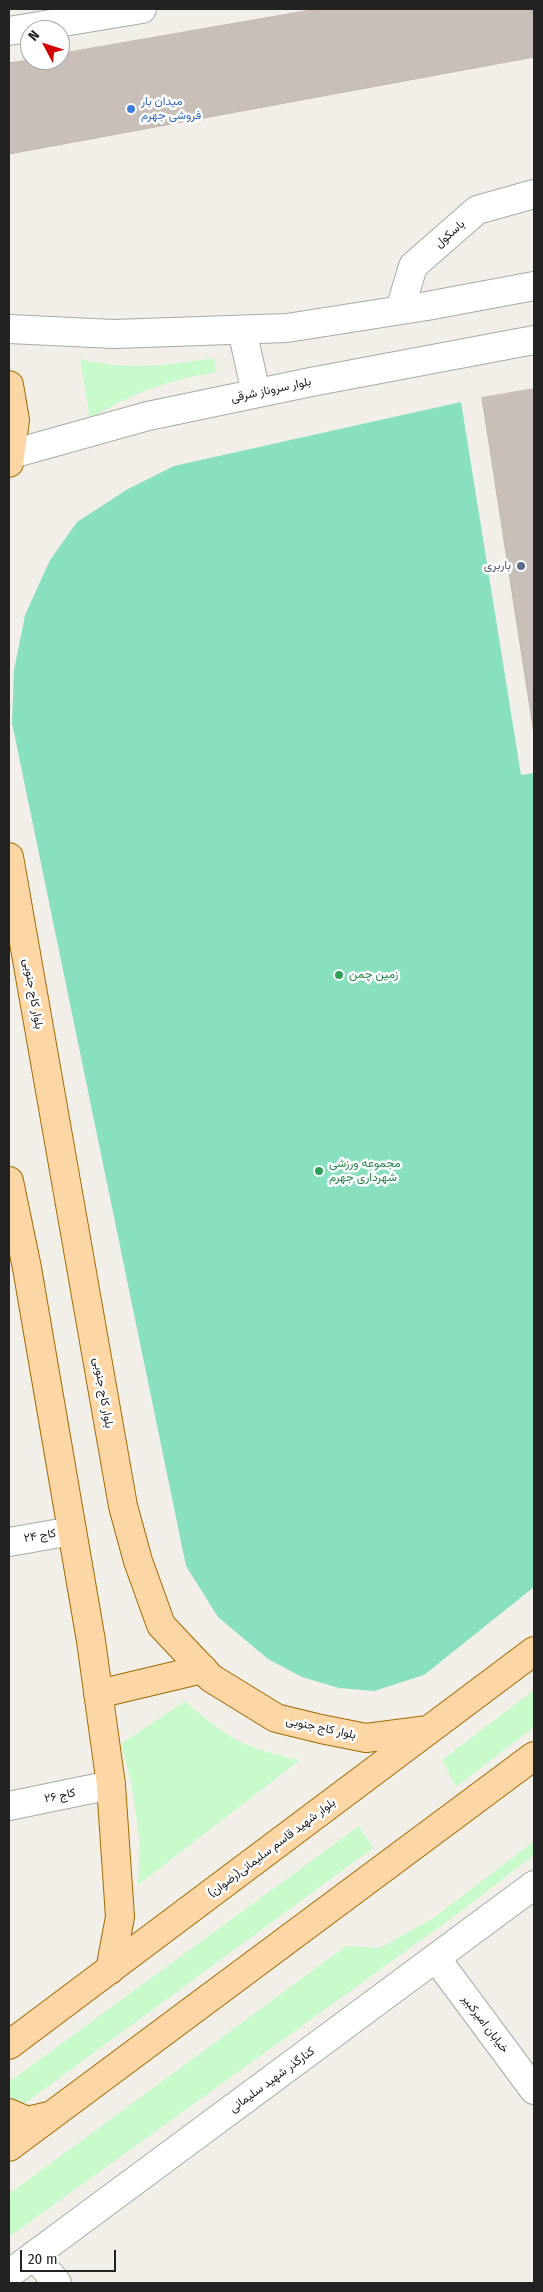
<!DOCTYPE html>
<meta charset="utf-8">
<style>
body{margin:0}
#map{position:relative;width:543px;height:2292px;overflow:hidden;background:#f2efe9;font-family:"Fira Sans Condensed",sans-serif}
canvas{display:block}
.frame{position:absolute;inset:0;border:10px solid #222;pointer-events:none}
.north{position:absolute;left:20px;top:20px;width:50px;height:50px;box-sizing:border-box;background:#fff;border:1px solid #a7a7a7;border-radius:50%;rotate:310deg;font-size:14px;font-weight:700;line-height:20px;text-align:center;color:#222}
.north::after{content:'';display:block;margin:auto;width:18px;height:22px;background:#d40000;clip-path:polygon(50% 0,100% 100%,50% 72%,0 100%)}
.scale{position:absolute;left:20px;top:2250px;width:96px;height:22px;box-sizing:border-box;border:2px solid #222;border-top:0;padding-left:6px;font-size:15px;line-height:18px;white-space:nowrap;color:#222;-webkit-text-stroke:4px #fff;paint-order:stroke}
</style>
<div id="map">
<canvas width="543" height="2292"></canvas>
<div class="frame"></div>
<div class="north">N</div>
<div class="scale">20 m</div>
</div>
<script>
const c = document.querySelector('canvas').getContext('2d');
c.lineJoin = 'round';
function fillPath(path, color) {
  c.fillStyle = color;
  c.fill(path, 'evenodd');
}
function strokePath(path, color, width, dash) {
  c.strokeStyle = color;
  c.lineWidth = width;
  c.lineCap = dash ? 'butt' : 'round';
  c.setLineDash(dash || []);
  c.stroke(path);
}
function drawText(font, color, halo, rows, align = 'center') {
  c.font = font + ' "Fira Sans Condensed",Vazirmatn,sans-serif';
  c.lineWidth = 5;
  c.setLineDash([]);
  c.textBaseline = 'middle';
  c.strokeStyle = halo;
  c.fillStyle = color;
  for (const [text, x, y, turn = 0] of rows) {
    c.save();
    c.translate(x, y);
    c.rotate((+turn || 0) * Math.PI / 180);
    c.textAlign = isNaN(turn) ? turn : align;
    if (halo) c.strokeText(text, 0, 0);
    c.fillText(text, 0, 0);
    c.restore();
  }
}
fillPath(new Path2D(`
 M214,358L216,372C167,381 133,392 90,419L80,359C126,371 168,365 214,358Z
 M534,1690V1727L456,1787L442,1760Z
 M185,1701C226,1738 246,1749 300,1760L138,1885L140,1843L131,1781L121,1744Z
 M359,1826L373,1848L9,2115V2082Z
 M534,1841V1855L460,1912L9,2237V2194L346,1946L380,1948L435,1917Z`), '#c8facc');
fillPath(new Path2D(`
 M461,402L521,775L534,773V1587L424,1675L374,1691L339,1688L302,1677L268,1659L218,1617L186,1566L12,723L14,670L25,615L50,560L77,522L128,489L174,466Z`), '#88e0be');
const building = new Path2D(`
 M317,9H534V57L9,154V63L30,60H60V54Z
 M534,389V734L482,398Z`);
fillPath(building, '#c7bfb8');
strokePath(building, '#c4b6ab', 1);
const minor = new Path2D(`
 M9,31L142,9
 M400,310L413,266L477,210L534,194
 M9,329L114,334L287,328L427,306L534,286
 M242,330L256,393
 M12,454L148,416L311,382L534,340
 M9,1542L72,1531
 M9,1806L111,1785
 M436,1958L534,2090
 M34,2255L57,2283
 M9,2274L534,1885`);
const major = new Path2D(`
 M9,385L15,420L9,463
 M9,857L123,1506L138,1561L161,1625L211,1678L276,1718L321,1729L366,1738L428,1730
 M9,1181L27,1268L91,1641L111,1785L120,1917L110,1970
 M98,1694L203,1669
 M9,2045L534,1651
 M9,2113L27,2121L48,2116
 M9,2147L534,1756`);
strokePath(minor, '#a9a9a9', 30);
strokePath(major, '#a06b00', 30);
strokePath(minor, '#fff', 28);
strokePath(major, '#fcd6a4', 28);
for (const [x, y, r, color] of [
 [131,109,5,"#3f7fe0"],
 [521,566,5,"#5c6f8a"],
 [339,975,5,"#2e9e5b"],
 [319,1171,5,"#2e9e5b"]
]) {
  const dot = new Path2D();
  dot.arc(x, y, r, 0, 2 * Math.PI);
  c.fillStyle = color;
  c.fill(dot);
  strokePath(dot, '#fff', 2);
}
drawText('12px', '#366cbe', '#fff', [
 ["میدان بار",141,102],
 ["فروشی جهرم",141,116]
], 'left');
drawText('12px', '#222', '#fff', [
 ["باسکول",450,234,-41],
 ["بلوار سروناز شرقی",271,390,-12],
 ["بلوار کاج جنوبی",33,994,80],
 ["بلوار کاج جنوبی",103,1393,80],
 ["کاج ۲۴",40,1536,-10],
 ["بلوار کاج جنوبی",321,1728,12],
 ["کاج ۲۶",60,1796,-12],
 ["بلوار شهید قاسم سلیمانی(رضوان)",272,1848,-37],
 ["خیابان امیرکبیر",485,2024,53],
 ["کنارگذر شهید سلیمانی",272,2080,-36]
]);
drawText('12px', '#4e5e75', '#fff', [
 ["باربری",511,566]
], 'right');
drawText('12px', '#27864d', '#fff', [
 ["زمین چمن",349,975],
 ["مجموعه ورزشی",329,1164],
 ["شهرداری جهرم",329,1178]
], 'left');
</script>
